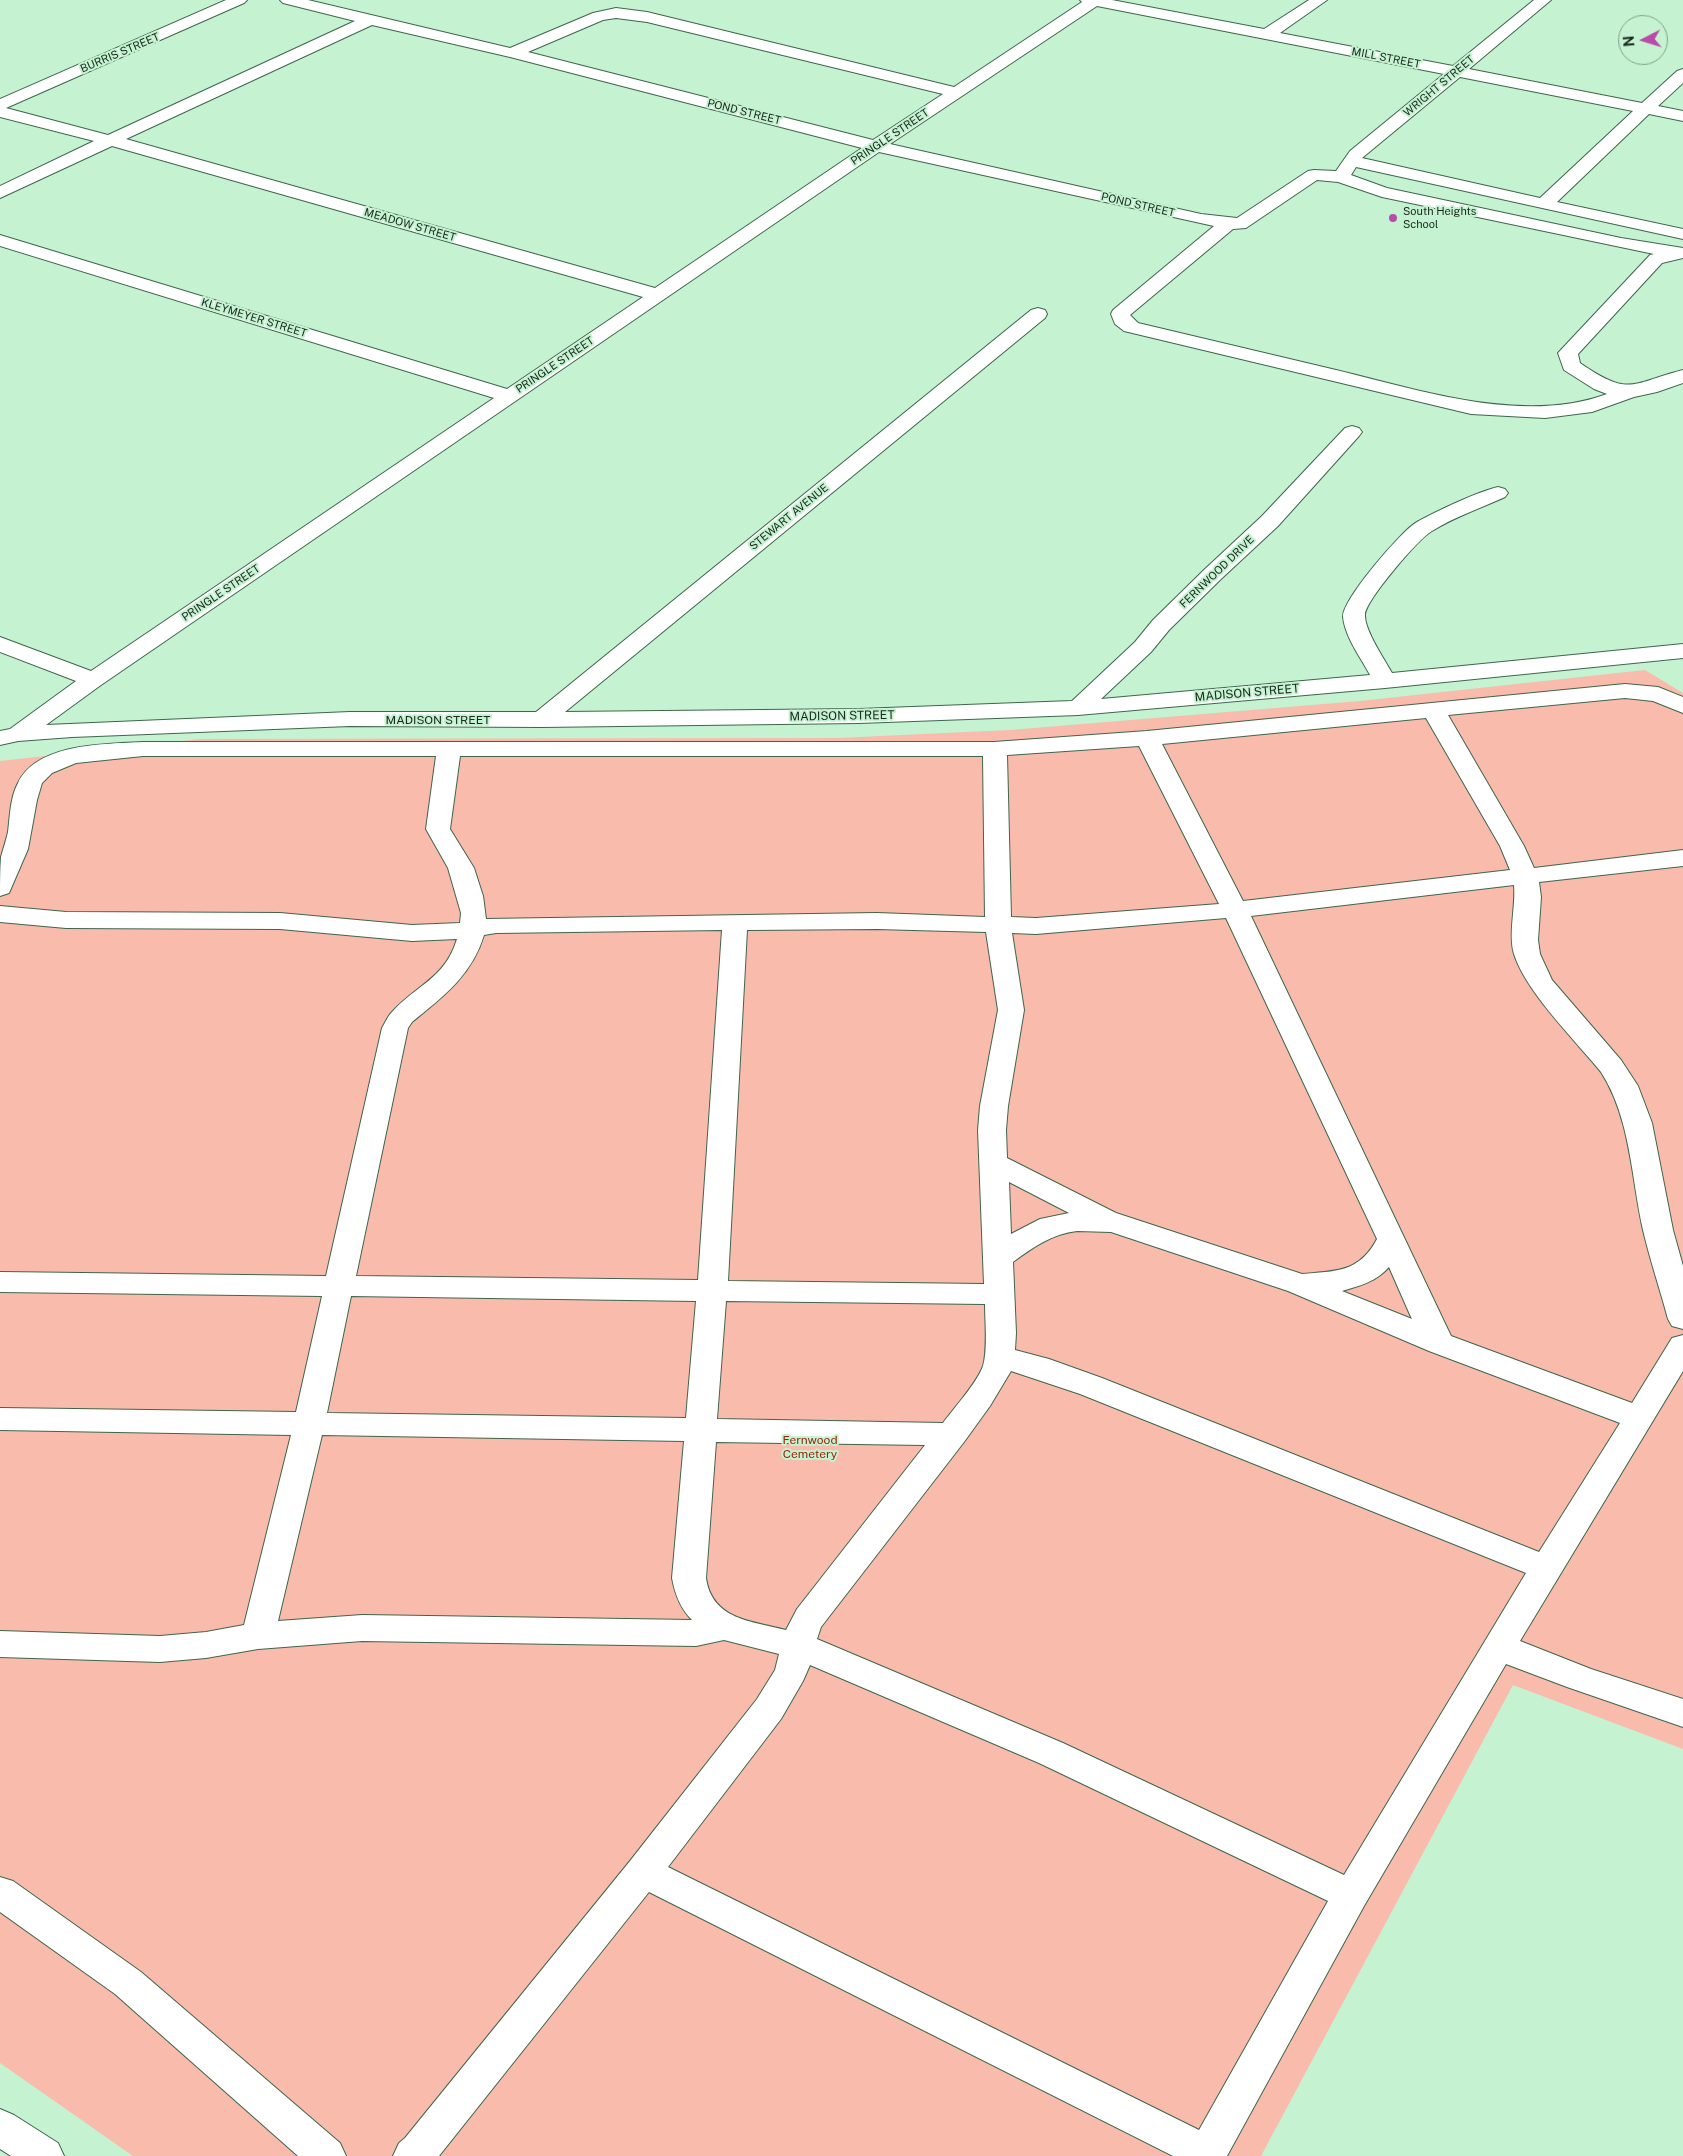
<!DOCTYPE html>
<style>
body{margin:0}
#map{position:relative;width:1683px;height:2156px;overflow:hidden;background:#c5f2d1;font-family:"Public Sans",sans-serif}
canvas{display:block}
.north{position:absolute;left:1618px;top:15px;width:50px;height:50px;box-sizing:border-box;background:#c5f2d1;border:1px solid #80a289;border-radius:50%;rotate:265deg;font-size:14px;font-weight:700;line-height:20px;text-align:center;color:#18291d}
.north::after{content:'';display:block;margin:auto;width:18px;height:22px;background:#b94ba9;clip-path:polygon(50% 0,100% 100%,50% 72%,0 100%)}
</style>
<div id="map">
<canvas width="1683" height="2156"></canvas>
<div class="north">N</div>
</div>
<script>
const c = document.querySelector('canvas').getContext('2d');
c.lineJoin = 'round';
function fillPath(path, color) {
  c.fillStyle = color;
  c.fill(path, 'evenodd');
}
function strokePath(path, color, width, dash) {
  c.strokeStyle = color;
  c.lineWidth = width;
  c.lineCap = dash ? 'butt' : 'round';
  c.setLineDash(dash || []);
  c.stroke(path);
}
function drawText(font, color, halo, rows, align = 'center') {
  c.font = font + ' "Public Sans",sans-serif';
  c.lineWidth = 4;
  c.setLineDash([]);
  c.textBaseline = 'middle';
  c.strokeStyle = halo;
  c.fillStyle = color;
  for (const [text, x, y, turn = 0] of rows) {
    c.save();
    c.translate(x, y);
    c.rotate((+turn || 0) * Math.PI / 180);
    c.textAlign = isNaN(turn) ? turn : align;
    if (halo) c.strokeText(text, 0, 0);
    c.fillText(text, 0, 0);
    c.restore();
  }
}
fillPath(new Path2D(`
 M1645,670L1683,693V1749L1513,1685L1261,2156H133L0,2063V761L200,739L838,738L1010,730L1360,701Z`), '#f9bbac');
const minor = new Path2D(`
 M226,0H247L244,3L6,108L108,135L355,21L283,3L280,0H308L510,48L593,13L616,8L647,12L954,87L1082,2L1080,0H1112L1264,29L1309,0H1327L1280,33L1453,66L1534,0H1551L1469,69L1642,103L1677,71L1683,69V83L1658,106L1683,111V121L1649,114L1557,202L1683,229V239L1356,167L1351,175L1387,188L1621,238L1683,248V258L1662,263L1578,354L1580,363C1631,398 1631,383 1683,370V383L1657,392L1634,397L1592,412L1545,418L1471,414L1124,331L1115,324L1111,314L1113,310L1214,226L879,152L101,685L46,725L350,712H536L1031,310L1038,308L1045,310L1047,314L1045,318L565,712L859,709L1072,701L1135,642L1153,620L1205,569L1262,516L1345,428L1352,426L1359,428L1362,432L1359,436L1278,526L1221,579L1169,630L1151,652L1101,699L1370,675C1361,658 1345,637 1343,617C1342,600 1402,530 1417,522C1437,511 1477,492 1498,487L1505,489L1508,493L1505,497C1481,508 1454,517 1432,531C1418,539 1367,599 1365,614C1364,630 1385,660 1392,673L1683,644V658L1385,688L1078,715L859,723L541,727L350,726L72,737L18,741L0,745V731L10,729L76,681L0,652V637L91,671L494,398L0,246V235L507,389L643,297L112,146L0,198V186L94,141L0,117V99ZM1097,6L1444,74L1350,151L1336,171L1314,170L1308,171L1237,218L1201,214L890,144ZM616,18L647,22L943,94L873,140L528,52L603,20ZM372,25L510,57L862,148L655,288L126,139ZM1460,77L1633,111L1540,198L1362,158ZM1317,180L1338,182L1382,197L1654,254L1650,255L1558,353L1564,370L1594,389L1607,394C1523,425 1420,390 1336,370C1270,354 1204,339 1138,323L1130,315L1233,229L1246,228Z
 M1625,684L1658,687L1683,697V713L1653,701L1625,698L1448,715L1524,846L1534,868L1683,850V866L1539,882L1541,897L1538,940L1540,954L1552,980L1621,1060L1638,1086L1652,1123L1673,1230L1683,1266V1329L1672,1326L1668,1319C1660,1289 1650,1260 1643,1230C1631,1177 1631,1119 1601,1072C1575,1040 1526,992 1514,954C1508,933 1516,907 1514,885L1251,916L1451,1336L1632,1403L1672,1338L1683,1335V1371L1520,1641L1591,1669L1683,1699V1727L1567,1687L1506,1664L1364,1906L1227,2156H1173L649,1892L439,2156H393L399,2143L405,2138L630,1861L757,1699L775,1670L779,1654L724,1640L696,1646L362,1641L258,1649L206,1658L160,1662L0,1657V1631L160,1636L206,1632L244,1625L291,1435L0,1430V1408L296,1412L322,1296L0,1292V1272L326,1276L382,1028C385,1023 388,1016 392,1012C416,985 445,979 457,939L412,941L280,929L66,928L0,922V906L66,912L280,913L412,925L460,923L461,913L448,868L426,829L436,756H143L76,763L52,773L42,783L37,800L28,849L9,893L0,896C0,884 0,869 1,857C3,849 6,841 8,832C10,816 10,798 18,783C37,743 105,744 143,742H994L1147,731ZM1426,718L1500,846L1510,870L1243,901L1162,744ZM1139,746L1219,904L1036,918L1011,917L1007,755ZM460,756H983L985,917L877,913L486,919L483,896L474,868L450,829ZM1226,918L1377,1239C1359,1273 1335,1271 1302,1274L1116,1213L1007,1158L1006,1130L1008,1106L1024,1010L1012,933L1036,934ZM877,929L986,932L998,1010L980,1106L978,1130L984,1284L728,1281L747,930ZM722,930L698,1280L356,1276L408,1028L412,1022C443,997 472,975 484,935L496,933ZM1009,1182L1069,1213L1040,1219L1011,1234ZM1077,1231L1111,1232L1288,1291L1429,1351L1620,1423L1539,1552L1102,1378L1049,1359L1015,1350L1016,1333L1013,1262C1033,1247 1052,1234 1077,1231ZM1389,1267L1411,1317L1412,1319L1342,1291C1360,1286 1377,1281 1389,1267ZM351,1296L696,1301L686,1418L327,1413ZM726,1301L985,1304C985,1322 988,1349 983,1366C977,1383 954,1408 943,1423L717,1419ZM1011,1371L1080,1394L1526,1573L1344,1875L1063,1743L817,1639L821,1627L964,1442L990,1406ZM322,1435L684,1441L672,1578C675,1594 680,1608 692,1620L362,1615L278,1621ZM716,1442L925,1445L797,1609L786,1630C752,1621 712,1620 706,1578ZM810,1665L1039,1763L1328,1901L1199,2130L668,1867L781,1719L803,1681Z
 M0,1877L13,1881L141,1972L340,2143L346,2156H298L115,1994L0,1912Z
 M0,2109L14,2115L58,2143L64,2156H11L0,2149Z`);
strokePath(minor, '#3e664b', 2);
fillPath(minor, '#fff');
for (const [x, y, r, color] of [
 [1393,218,5,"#b94ba9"]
]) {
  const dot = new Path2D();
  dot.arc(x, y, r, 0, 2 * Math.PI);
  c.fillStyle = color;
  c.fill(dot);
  strokePath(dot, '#c5f2d1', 2);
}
drawText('11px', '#18291d', '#c5f2d1', [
 ["BURRIS STREET",120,53,-23],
 ["MILL STREET",1386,58,11],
 ["WRIGHT STREET",1439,86,-40],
 ["POND STREET",744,112,14],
 ["PRINGLE STREET",890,137,-34],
 ["POND STREET",1138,205,13],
 ["MEADOW STREET",410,225,16],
 ["KLEYMEYER STREET",254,318,17],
 ["PRINGLE STREET",555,365,-34],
 ["STEWART AVENUE",789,517,-39],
 ["FERNWOOD DRIVE",1217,572,-44],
 ["PRINGLE STREET",221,593,-34]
]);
drawText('11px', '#18291d', '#c5f2d1', [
 ["South Heights",1403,212],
 ["School",1403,225]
], 'left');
drawText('12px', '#18291d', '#c5f2d1', [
 ["MADISON STREET",1247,693,-5],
 ["MADISON STREET",842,716,-1],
 ["MADISON STREET",438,720]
]);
drawText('12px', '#98270e', '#c5f2d1', [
 ["Fernwood",810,1440],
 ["Cemetery",810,1454]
]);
</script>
